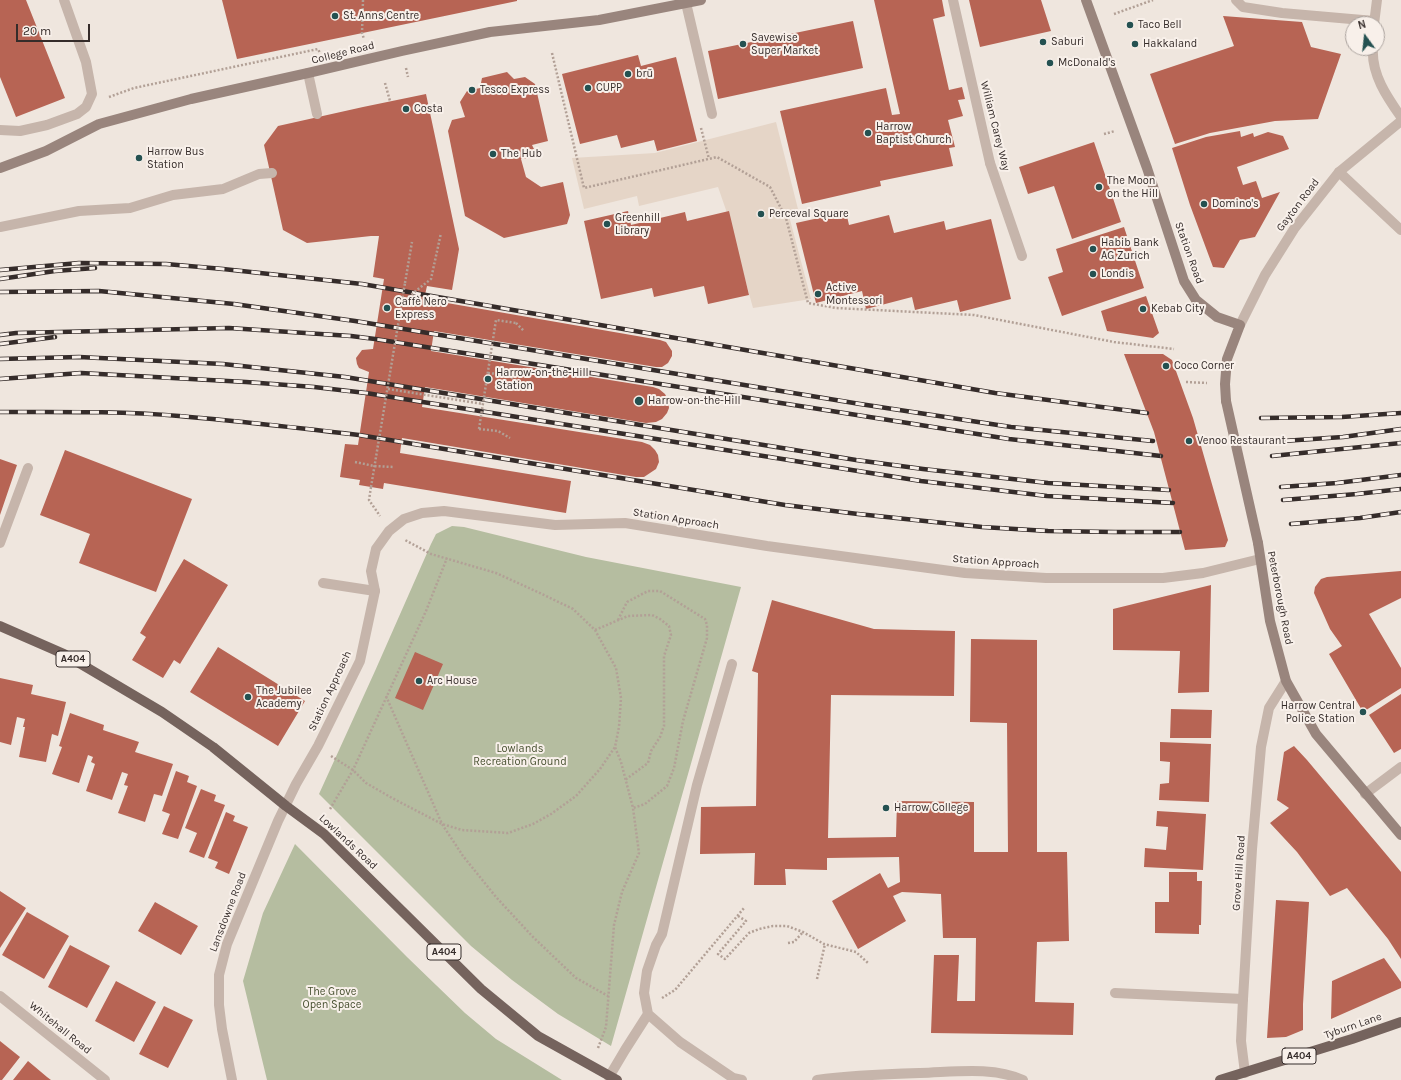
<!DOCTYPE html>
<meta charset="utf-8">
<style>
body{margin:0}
#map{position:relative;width:1401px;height:1080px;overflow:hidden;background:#efe6de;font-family:Karla,sans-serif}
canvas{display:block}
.north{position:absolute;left:1345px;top:16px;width:40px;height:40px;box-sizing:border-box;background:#f8f0ea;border:1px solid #aaa29d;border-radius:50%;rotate:345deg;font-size:11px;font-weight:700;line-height:16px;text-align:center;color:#352c2a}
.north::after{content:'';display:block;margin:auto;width:14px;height:18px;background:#245151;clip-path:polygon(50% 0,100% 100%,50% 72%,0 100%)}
.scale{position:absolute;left:16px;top:24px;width:74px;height:18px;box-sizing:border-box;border:2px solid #352c2a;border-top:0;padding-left:5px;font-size:12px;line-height:14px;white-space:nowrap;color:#352c2a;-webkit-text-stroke:3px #f8f0ea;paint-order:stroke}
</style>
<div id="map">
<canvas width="1401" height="1080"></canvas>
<div class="north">N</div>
<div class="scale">20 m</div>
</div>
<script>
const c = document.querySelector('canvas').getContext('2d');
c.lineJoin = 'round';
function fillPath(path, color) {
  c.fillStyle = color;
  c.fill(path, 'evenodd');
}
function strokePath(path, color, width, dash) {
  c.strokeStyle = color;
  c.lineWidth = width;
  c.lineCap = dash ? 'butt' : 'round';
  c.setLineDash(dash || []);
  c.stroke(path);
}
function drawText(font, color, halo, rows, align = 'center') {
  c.font = font + ' Karla,sans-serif';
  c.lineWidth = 4;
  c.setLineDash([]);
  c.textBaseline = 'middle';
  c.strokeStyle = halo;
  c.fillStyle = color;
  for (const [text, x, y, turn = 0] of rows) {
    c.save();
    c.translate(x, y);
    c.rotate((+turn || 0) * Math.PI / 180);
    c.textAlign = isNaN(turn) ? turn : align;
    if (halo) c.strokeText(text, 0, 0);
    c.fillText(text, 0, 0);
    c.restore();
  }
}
fillPath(new Path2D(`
 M452,526L464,527L586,557L741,587L611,1046L558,1014L512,980L471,946L319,794L375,671L431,544L436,534Z
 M295,844L407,957L465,1013L496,1039L562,1080H267L243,981L263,913Z`), '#b5bda0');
fillPath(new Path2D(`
 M776,122L799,213L789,216L811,299L753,308L726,210L718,187L639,206L637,196L584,209L572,158L655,153Z`), '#e5d5c7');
fillPath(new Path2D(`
 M0,0H26L65,98L16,117L0,77Z
 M222,0H517V1L237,59Z
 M874,0H942L945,16L933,19L949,90L962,87L965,99L958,100L963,116L948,120L955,147L949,148L953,166L880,181L881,186L802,204L780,111L886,88L892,115L900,114Z
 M969,0H1041L1051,31L980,47Z
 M1223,16L1302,22L1311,47L1341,54L1318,119L1275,121L1210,133L1175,144L1150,74L1234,46Z
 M853,21L863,68L718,99L708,51Z
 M638,55L641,66L676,57L697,141L657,151L654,140L621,148L617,135L580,144L562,74Z
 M507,72L514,79L525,77L535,84L548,141L532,145L535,151L531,158L521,159L526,177L541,187L563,182L570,215L567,224L504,238L465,216L448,131L452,120L465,117L460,102L467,91L480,88L482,78Z
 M426,94L459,249L452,290L427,286L424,299L660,340L666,342L672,351V356L668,363L662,367H656L434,331L431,351L653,387L659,389L665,394L668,400L669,408L667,413L662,419L656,422L646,423L425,387L422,407L642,442L650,445L655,450L658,455L659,462L656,469L644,477H636L402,438L400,453L571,481L566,513L384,483L383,489L359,485L360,480L340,477L345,444L358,445L369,372L359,368L357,364L356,358L362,350L373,349L384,279L373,277L379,236H371L307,243L283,230L264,145L278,126L363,107Z
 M1240,131L1241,137L1253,133L1254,137L1268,132L1283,136L1289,149L1237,167L1243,185L1256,181L1262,198L1280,192L1255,237L1240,240L1224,268L1213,267L1190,205L1172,148L1206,137Z
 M1094,142L1121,222L1072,239L1054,186L1028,194L1019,167Z
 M628,211L631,225L685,212L687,221L729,211L749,295L708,304L704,286L654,297L652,288L601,299L584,221Z
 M846,212L849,225L889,215L894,233L944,221L946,230L991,219L1011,299L960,312L957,300L915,310L912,297L866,309L862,291L816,303L796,223Z
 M1124,227L1144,288L1062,316L1048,277L1063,272L1056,249Z
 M1146,296L1159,333L1153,338L1107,331L1101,311Z
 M1124,354H1163L1172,360L1193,418L1228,540L1225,547L1185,550L1154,432Z
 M65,450L192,499L156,592L79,563L90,534L40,515Z
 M0,459L17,465L0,515Z
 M184,559L228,585L180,664L174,660L163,678L132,660L146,637L140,633Z
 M1401,571V598L1369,614L1401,668V688L1363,712L1329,654L1342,646L1330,629L1314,593L1315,587L1321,579L1327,577Z
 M1211,585L1209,692L1178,693L1180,651L1113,650V609Z
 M772,600L874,629L955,631L954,696L831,695L828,838L896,837L897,801L974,802V852H1008L1007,723L970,722L971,639L1037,640V852H1067L1069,941L1037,942L1035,1002L1074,1003L1073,1035L931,1033L934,955H959L957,1001H975L976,938H943L941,894L902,892L893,896L906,921L858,949L832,901L880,873L888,888L900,882L899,857L827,858V870L785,869L786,885H754L755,853L700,854L701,807L756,806L758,673L752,671Z
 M218,647L305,701L278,746L190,692Z
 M415,652L443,664L423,710L395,698Z
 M0,678L33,685L31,694L66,702L58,736L52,734L46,762L19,757L25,727H23L25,719L17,717L11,745L0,742Z
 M1401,694V749L1394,753L1369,715Z
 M1171,709L1212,710L1211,738H1170Z
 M70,713L104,725L103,730L139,742L135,752L173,764L162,796L154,794L145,822L118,813L128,786L124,785L128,774L122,772L112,800L86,791L95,764L91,762L93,757L88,755L79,783L52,774L62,747L59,746Z
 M1160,742L1211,744L1209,802L1159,800L1160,784L1169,783L1170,762L1160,761Z
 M1294,746L1307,760L1401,872V959L1388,939L1347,888L1330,896L1297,852L1270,823L1289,808L1277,800L1284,752Z
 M176,771L189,776L187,782L197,786L178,839L162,834L170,814L162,811Z
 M201,789L216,795L214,801L225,805L204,858L189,852L197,833L185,828Z
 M1157,811L1206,814L1203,870L1144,867L1145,848L1166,850L1168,827L1156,826Z
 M226,812L235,816L233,821L248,827L229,874L215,868L218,862L208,858Z
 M1169,872H1197V881H1202L1201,925H1199V934L1155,933V902H1169Z
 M0,891L26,908L0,948Z
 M1276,900L1309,902L1303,1004V1030L1286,1037L1267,1038Z
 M155,902L198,926L181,955L138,931Z
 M27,912L69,936L44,979L2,955Z
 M70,945L110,966L87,1008L48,987Z
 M1384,958L1401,982V988L1331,1019L1332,981Z
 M116,981L156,1002L134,1042L95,1021Z
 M164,1006L193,1020L168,1068L139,1054Z
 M0,1041L20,1057L2,1080H0Z
 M28,1061L47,1077L51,1080H13Z`), '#b76454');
strokePath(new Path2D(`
 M363,0L362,33L364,39
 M1114,14L1153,0
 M552,53L584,188L717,157L770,187L786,218L808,303L836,308L974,315L1114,342L1174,349
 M406,68L408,77
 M385,83L390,101
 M109,97L134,88L318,49L320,53
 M701,128L709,159
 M1104,134L1115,131
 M405,283L412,242
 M516,323L524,331
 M488,373L508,375L521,384
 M1186,382L1207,383
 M388,389L483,404
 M479,429L498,431L510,438
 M355,462L374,466L394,467
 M371,487L369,500L380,516
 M618,620L627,602L648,591H660L705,619L707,625V638L683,721L674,768L667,786L645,804L633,808
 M595,630L628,616L652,615L660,619L669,626L671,635L664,656V726L660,737L651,751L648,763L625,780
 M386,696L442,824L463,856L496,897L533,937L576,978L608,996
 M331,756L353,770L366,783L392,798L442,824L462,830L508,833L533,824L551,814L576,796L600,769L615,747L619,727L621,698L616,668L595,630L573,609L542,594L496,573L431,554L405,540
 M330,809L353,770L426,611L447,558
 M738,916L746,921L718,954L725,959L749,933L759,929L773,926H787L803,932L824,944L856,952L868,963
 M788,943L794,942L803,932
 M817,979L825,944
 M662,998L675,990L744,908
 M598,1048L606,1027L614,925L622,892L639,853L633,808L621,762L615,747`), '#b2a096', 2.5, [2, 2]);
strokePath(new Path2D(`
 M1236,0L1243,7L1282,13L1374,21
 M686,3L712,114
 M308,73L317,114
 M0,130L20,131L47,125L77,114L86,107L92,94L86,62L64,0
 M990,163L1022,256
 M1339,172L1401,230
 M0,227L79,211L130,208L173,195L223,189L259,174L272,173
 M0,543L28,468
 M323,583L375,591
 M732,664L697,785L662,934L656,945L647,971L644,993L648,1014L680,1042L733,1078L742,1080
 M1115,993L1243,999
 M609,1077L625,1050L648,1014
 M817,1080C851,1075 886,1074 920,1073C954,1072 992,1066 1023,1080`), '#c6b5ab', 10);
strokePath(new Path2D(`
 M953,0L990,163
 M1374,24L1377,0
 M1373,48C1371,74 1387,97 1401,117
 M1240,325L1265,275L1294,229L1339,172L1401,121
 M1365,794L1401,767
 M0,996L105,1080
 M1245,1073L1241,1041L1243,999L1252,849L1261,747L1269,708L1286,681
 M232,1080L222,1029L219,1005V975L227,944L278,821L296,784L318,746L360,661L375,591L371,571L376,549L389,531L404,519L422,513L444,511L555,525L625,523L767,546L965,573L1046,578H1163L1203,573L1260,559`), '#c6b5ab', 10);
strokePath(new Path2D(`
 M1086,0L1147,168L1184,281L1196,300L1217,317L1240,325L1227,359L1225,384L1226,401
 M0,168L46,151L99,124L191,99L308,73L402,51L490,32L599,20L701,0
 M1258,543L1270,621L1286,681L1316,734L1401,835`), '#99857d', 10);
strokePath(new Path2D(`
 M0,626L64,654L162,712L213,747L286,806L324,834L481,989L538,1036L617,1080
 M1220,1080L1352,1039L1401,1022`), '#75635d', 10);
const rail = new Path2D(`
 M0,270L79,263L166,264L223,269L362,284L995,393L1147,413
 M0,279L55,271L95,268
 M0,292L99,291L234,304L355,321L860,404L1011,427L1153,441
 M0,335L16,333L229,328L351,336L375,339L1009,439L1161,456
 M0,344L55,337
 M0,359L79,357L223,364L345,377L856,460L923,469L1048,483L1169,490
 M0,379L81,373L246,382L314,387L366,393L921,481L1047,496L1173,503
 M0,412C59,412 119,411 179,416C239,421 299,428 359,435L785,505L858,514L982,527L1048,531L1115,532H1180
 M1261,418L1342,417L1401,413
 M1268,442L1343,437L1401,429
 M1272,456L1401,443
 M1281,487L1337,483L1401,475
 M1283,500L1357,494L1401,489
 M1291,524L1360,518L1401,512`);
strokePath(rail, '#352c2a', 4.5);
strokePath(rail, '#f8f0ea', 3, [9]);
strokePath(new Path2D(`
 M402,302L431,279L441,233
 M479,429L496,320L516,323
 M371,487L405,283`), '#b2a096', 2.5, [2, 2]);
strokePath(new Path2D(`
 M1226,401L1258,543`), '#99857d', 10);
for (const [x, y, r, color] of [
 [335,16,4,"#245151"],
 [1130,25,4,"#245151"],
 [1043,42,4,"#245151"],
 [743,44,4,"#245151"],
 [1135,44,4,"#245151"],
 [1050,63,4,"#245151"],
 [628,74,4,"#245151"],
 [588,88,4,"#245151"],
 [472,90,4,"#245151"],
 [406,109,4,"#245151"],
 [868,133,4,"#245151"],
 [493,154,4,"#245151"],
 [139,158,4,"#245151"],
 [1099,187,4,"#245151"],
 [1204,204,4,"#245151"],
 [761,214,4,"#245151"],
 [607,224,4,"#245151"],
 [1093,249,4,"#245151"],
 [1093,274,4,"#245151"],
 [818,294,4,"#245151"],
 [387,308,4,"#245151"],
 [1143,309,4,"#245151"],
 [1166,366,4,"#245151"],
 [488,379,4,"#245151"],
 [639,401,5,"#245151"],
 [1189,441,4,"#245151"],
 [419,681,4,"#245151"],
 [248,697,4,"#245151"],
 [1363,712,4,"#245151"],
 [886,808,4,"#245151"]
]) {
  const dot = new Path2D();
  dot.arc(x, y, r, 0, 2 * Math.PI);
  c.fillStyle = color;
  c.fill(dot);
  strokePath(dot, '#f8f0ea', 1.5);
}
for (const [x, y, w] of [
 [73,659,34],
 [444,952,34],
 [1299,1056,34]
]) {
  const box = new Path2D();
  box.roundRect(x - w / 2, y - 8, w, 16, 3);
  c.fillStyle = '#f8f0ea';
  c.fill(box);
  strokePath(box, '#352c2a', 1);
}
drawText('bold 10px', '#352c2a', null, [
 ["A404",73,659],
 ["A404",444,952],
 ["A404",1299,1056]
]);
drawText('11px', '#352c2a', '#f8f0ea', [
 ["St. Anns Centre",343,16],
 ["Taco Bell",1138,25],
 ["Savewise",751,38],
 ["Super Market",751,51],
 ["Saburi",1051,42],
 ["Hakkaland",1143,44],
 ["McDonald's",1058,63],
 ["brü",636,74],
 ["CUPP",596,88],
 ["Tesco Express",480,90],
 ["Costa",414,109],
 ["Harrow",876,127],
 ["Baptist Church",876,140],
 ["Harrow Bus",147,152],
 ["Station",147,165],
 ["The Hub",501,154],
 ["The Moon",1107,181],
 ["on the Hill",1107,194],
 ["Domino's",1212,204],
 ["Perceval Square",769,214],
 ["Greenhill",615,218],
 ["Library",615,231],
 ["Habib Bank",1101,243],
 ["AG Zurich",1101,256],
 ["Londis",1101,274],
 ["Active",826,288],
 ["Montessori",826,301],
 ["Caffè Nero",395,302],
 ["Express",395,315],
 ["Kebab City",1151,309],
 ["Coco Corner",1174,366],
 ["Harrow-on-the-Hill",496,373],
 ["Station",496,386],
 ["Harrow-on-the-Hill",648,401],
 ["Venoo Restaurant",1197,441],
 ["Arc House",427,681],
 ["The Jubilee",256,691],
 ["Academy",256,704],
 ["Harrow Central",1355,706,"right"],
 ["Police Station",1355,719,"right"],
 ["Harrow College",894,808]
], 'left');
drawText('11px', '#352c2a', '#f8f0ea', [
 ["College Road",343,53,-14],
 ["William Carey Way",995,126,76],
 ["Gayton Road",1298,205,-53],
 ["Station Road",1189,253,70],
 ["Station Approach",676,519,9],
 ["Station Approach",996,562,4],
 ["Peterborough Road",1280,598,79],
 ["Station Approach",330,691,-65],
 ["Lowlands Road",348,842,43],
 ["Grove Hill Road",1239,873,-86],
 ["Lansdowne Road",228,912,-69],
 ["Tyburn Lane",1353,1026,-19],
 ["Whitehall Road",60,1028,39]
]);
drawText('11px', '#475030', '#f8f0ea', [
 ["Lowlands",520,749],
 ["Recreation Ground",520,762],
 ["The Grove",332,992],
 ["Open Space",332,1005]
]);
</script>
